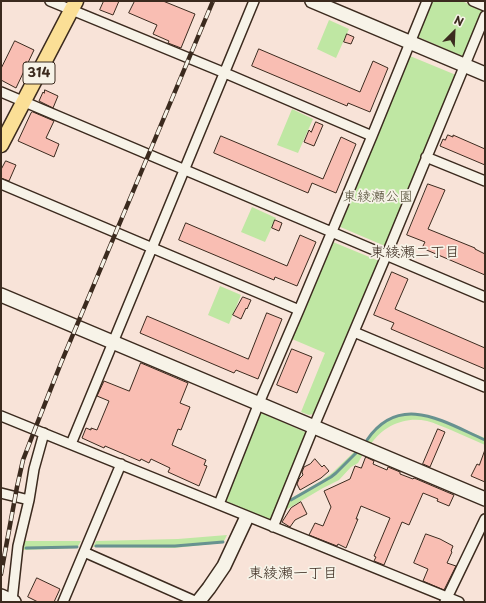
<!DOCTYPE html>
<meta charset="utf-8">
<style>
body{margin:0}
#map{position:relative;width:486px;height:603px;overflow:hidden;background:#f8e3d8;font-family:"Playpen Sans",sans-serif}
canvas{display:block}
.frame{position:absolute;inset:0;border:2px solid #3b2a1e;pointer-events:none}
.north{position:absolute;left:434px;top:12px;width:40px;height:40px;-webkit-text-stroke:3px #f7f3e8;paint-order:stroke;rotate:24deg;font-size:11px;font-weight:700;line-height:16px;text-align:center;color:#3b2a1e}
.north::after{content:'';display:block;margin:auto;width:14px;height:18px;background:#3b2a1e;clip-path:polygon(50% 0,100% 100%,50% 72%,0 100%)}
</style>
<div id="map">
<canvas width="486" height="603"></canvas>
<div class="frame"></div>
<div class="north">N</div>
</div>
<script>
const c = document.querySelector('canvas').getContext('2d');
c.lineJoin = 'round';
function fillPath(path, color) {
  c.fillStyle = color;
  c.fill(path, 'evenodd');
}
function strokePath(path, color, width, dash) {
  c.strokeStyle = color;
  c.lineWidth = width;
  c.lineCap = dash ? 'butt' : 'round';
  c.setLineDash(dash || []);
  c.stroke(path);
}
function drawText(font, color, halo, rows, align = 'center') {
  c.font = font + ' "Playpen Sans","Klee One",sans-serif';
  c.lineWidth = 3.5;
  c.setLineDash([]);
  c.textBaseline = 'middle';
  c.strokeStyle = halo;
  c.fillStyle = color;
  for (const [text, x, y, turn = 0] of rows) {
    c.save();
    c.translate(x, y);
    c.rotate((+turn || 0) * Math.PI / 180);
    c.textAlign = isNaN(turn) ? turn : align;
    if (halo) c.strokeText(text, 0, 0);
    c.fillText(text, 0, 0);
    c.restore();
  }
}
fillPath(new Path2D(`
 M431,1H462L483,11L464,57L416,36Z
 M329,20L349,29L336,58L317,49Z
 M410,56L456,75L385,246L338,226Z
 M292,109L313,119L298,153L277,145Z
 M252,207L276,218L265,242L241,232Z
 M333,242L379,261L313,414L309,415L301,412L325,353L292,339Z
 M220,286L241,295L229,324L208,315Z
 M262,413L305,432L306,435L274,518L269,520L226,501L225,498L259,414Z
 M415,413L434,417L485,438V445C474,440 462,435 451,430C443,427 435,423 427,421C405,416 383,426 371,444L365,442C381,421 388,416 415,413Z
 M355,451L363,454L358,463L351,467L339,480L323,488L284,511L288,500L321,481L332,473Z
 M227,535L223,543L174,548L93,547L96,541L178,539Z
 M24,541H81L77,548L23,550Z`), '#bfe7a3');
strokePath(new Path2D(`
 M367,440C400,392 444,422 485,440
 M291,500L331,477L336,473L356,453
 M96,546H175L223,542
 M26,548L77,547`), '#689290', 3);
const building = new Path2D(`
 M104,1H119L113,15L100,10Z
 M135,1H163L195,14L181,48L168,43L169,41L153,34L157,25L129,13Z
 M347,34L354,37L351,44L344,42Z
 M15,41L34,50L16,88L1,80V69Z
 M259,49L360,92L373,61L388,68L370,112L348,103L347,106L252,66Z
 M45,90L58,96L53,108L39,101L43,92L44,93Z
 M33,112L54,121L46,138L59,144L54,157L18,141L31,113Z
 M316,122L323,125L314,146L304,142L309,130L311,132Z
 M448,135L453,137V135L485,149V165L440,146L443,139L445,140Z
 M221,136L323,179L341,137L356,144L336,193L312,183L308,193L214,153Z
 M6,161L16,165L9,181L1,178V170Z
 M428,184L445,190L428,229L475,248V249L485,254V275L422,248L425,242L407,235Z
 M275,220L282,223L279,231L272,228Z
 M186,223L287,266L300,235L316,242L297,286L275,277L274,280L179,240Z
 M392,272L408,279L395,309L485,348V369L391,329L394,323L374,315Z
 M243,297L251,300L247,309L246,308L241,319L233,315Z
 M267,313L282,319L258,379L236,370L234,373L140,333L147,316L248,359Z
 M292,349L312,357L297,393L277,385Z
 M141,363L188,383L180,403L190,407L181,430L178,429L172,445L206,460L204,465L207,466L199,486L168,472L170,468L151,459L149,463L141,459L140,461L105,446L104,448L82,438L86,428L91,430V428L97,430L109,401L97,396L104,381L129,391Z
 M438,429L445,432L430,467L423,464Z
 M485,450V482L471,476L477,464L479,465Z
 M366,457L374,461L373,464L387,470L388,467L400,472V474L413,479L414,478L454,495L449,506L437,501L438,499L423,493L409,525L402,522L384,565L374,561L376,557L374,556L390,518L361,506L356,519H358L346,548L338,544L337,546L309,535L315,523L323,526L331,507L324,491L350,479L355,466L361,468Z
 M315,459L322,467L324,465L329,471L321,478L300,490L297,484L299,479L303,475L302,472L304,467L310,464Z
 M301,502L307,514L295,520L290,527L282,522L291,508Z
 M426,534L440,539L453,546L451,551L452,552L447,563L456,566L444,590L423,581L428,569L414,563Z
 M37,578L60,589L54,602H38L28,597Z`);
fillPath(building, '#f9beb3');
strokePath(building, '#3b2a1e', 1);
const street = new Path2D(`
 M50,1L225,73L372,136
 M473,1L485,6
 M1,92L485,297
 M426,157L485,181
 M1,184L299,310
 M354,332L485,387
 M1,416L459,602
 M71,444L254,1
 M1,493L29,500
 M219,504L259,403L299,310L372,136L427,1
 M273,527L314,426L386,256L485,16
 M84,552L197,602
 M12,601L18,546L29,500L34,469L44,433
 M63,602L121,464
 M445,602L485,519`);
const secondary = new Path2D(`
 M312,1L485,74
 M1,295L485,499
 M1,596L14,602
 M198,602L209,588L224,566L246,519`);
const primary = new Path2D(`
 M1,145L76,1`);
strokePath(street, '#3b2a1e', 12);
strokePath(secondary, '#3b2a1e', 16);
strokePath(primary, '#3b2a1e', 17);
strokePath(street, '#f7f3e8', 9);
strokePath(secondary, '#f7f3e8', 13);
strokePath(primary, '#fbdf96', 14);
const rail = new Path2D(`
 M1,574L17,487L23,460L35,429L61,363L213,1`);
strokePath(rail, '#3b2a1e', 4.5);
strokePath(rail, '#f7f3e8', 3, [9]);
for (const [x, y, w] of [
 [39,73,32]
]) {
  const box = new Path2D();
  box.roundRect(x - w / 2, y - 11, w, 22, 3);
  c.fillStyle = '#f7f3e8';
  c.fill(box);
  strokePath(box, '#3b2a1e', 1);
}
drawText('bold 13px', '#3b2a1e', null, [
 ["314",39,73]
]);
drawText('14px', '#555039', '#f7f3e8', [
 ["東綾瀬公園",378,197]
]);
drawText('15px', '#3b2a1e', '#f7f3e8', [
 ["東綾瀬二丁目",415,253],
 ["東綾瀬一丁目",293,574]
]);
</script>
